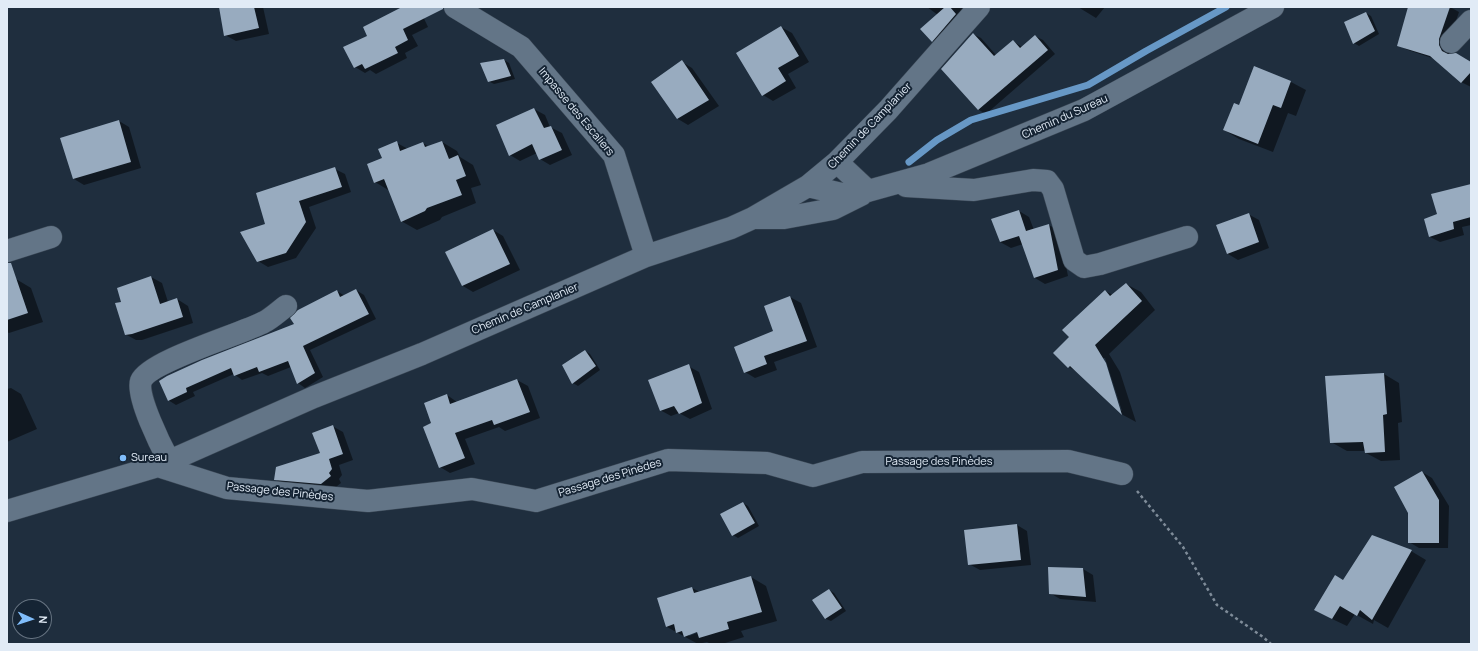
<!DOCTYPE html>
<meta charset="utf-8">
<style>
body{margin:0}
#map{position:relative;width:1478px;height:651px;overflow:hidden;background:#1f2e3e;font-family:Manrope,sans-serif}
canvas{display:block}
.frame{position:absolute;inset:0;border:8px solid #e1ebf6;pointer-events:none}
.north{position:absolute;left:12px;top:599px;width:40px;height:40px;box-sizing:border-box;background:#152434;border:1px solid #677482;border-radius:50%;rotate:93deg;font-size:11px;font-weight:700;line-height:16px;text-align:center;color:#e1ebf6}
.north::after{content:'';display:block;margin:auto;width:14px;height:18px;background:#80bdfa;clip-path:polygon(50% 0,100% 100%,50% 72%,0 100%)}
</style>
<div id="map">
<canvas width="1478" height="651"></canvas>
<div class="frame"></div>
<div class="north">N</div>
</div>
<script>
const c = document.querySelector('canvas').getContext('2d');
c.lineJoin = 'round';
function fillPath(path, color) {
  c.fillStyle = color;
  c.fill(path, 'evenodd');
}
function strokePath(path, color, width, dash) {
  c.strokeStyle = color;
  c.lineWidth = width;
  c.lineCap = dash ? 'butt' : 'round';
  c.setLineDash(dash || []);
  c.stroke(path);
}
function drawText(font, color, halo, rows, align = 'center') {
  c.font = font + ' Manrope,sans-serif';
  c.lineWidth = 4;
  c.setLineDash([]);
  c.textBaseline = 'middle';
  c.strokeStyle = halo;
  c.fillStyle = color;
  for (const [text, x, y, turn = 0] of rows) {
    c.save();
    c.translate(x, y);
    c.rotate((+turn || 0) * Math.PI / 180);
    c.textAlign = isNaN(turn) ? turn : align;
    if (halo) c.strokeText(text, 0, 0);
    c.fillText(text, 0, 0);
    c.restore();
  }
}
fillPath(new Path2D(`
 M221,7H263L269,34L236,41L225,35Z
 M404,7H415L420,10L428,27L412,35L418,46L405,53L407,58L376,74L370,70L365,73L355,67L368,36Z
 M927,7H965L941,46L932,41L938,15Z
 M1078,7H1105L1096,18Z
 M1409,7H1450L1459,12L1448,44V52L1450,55L1471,63V87L1461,82L1435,59L1408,50L1398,45Z
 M1366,13L1371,16L1379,34L1359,46L1354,43Z
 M781,27L792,33L809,62L788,74L796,88L773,101L763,95Z
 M973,34L981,38L996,55L1013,41L1022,47L1035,36L1043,40L1055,54L986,114L979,110L943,69Z
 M504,60L509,63L515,79L494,84L488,81Z
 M682,62L692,68L719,106L688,125L678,119L652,82Z
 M1255,67L1291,82L1306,90L1296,116L1288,113L1273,152L1239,139L1224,130L1240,106Z
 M534,109L545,115L550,127L562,133L572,155L550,165L540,159L537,153L520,161L510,155Z
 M119,121L129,127L141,168L84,185L74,179L61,139Z
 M442,142L457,151L460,157L473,165L481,185L471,188L476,203L442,217L440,220L417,230L401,221L390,191L375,182L383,159L397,143L408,149L423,143L429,147Z
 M335,169L345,174L351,192L309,207L316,228L296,258L268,267L258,261L266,224Z
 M1471,185V225L1462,227L1464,235L1440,242L1430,237L1438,215Z
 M1019,211L1029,217L1034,230L1049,225L1059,231L1068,276L1045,284L1035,278L1023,244L1011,248L1000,242Z
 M1248,214L1259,220L1269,248L1238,260L1228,254L1217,225Z
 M493,230L503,236L520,270L473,292L463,286L447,253Z
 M151,277L162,283L168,302L177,299L188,306L193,323L142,340H136L125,334L123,303Z
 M16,279L31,288L43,322L9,333L7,332V282Z
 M1126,284L1141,292L1155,310L1109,354L1120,372L1136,422L1123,415L1079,373L1069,367L1070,337L1105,291L1113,295ZM1103,358H1105L1122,411L1119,408Z
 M356,290L364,295L376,319L310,350L323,377L305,388L298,383L291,367L268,376L262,373L242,380L234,374L193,392L195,396L176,405L168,400L160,381L295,325L337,291L345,296Z
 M790,297L801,303L817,347L774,362L777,370L755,378L745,372L774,332Z
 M585,351L590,354L600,370L578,386L573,383Z
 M688,366L699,372L712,409L690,419L679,413L671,416L660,410Z
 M1384,374L1399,383L1402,422L1398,423L1400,460L1381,461L1366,453L1365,451H1347L1331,442Z
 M517,380L528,386L540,418L505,431L499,427L465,439L475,464L450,473L440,467L432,424L447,395L457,402Z
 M11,388L21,394L37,429L7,442V389Z
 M332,426L343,432L353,460L339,465L342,475L339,479L341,483L332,490L285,485L275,479L321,454Z
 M1422,472L1432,478L1449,506L1448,548H1419L1409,542Z
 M743,503L748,506L759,526L738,538L733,535Z
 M1017,525L1027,531L1031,565L980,570L969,564Z
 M1411,551L1426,560L1388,628L1374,620L1373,624L1355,614L1347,626L1330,618L1343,581Z
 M1083,569L1093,575L1096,602L1060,599L1050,593Z
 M751,577L766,586L777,621L741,631L744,637L722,644H711L707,642L698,644L667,627L692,588L700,592ZM702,631L689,636V634Z
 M829,590L834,593L846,611L831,621L826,619L814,600Z`), '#0007');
strokePath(new Path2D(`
 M909,162L937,140L971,120L1088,85L1146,51L1226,7`), '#6798c6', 7);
fillPath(new Path2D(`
 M219,7H254L259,28L224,36Z
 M402,7H443V9L403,29L408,40L395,47L398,53L365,69L362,64L354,68L343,47L367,36L363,27Z
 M945,7H950L956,14L932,42L920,29Z
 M1408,7H1450L1439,39V45L1442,51L1448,54L1456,53L1471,62V72L1461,83L1430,56L1397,46Z
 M1366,12L1375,31L1353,44L1344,22Z
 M781,26L799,56L778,68L786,81L762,96L736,53Z
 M973,33L994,56L1013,40L1020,48L1035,35L1048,50L978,110L941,69Z
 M504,59L511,76L488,82L480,63Z
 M682,60L709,100L677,119L651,82Z
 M1254,66L1291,81L1281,108L1273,105L1258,144L1223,130L1234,103L1239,105Z
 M534,108L544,128L551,126L562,150L539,160L532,144L509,156L496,125Z
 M119,120L131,162L73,179L60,138Z
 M397,141L400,151L423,142L425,147L442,141L449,159L458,155L466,176L456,180L462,195L427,208L425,211L401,222L384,179L374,183L367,164L382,158L378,149Z
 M335,167L342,187L299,201L306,222L286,253L257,262L240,232L265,224L256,193Z
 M1471,184V217L1453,222L1454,229L1429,237L1424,219L1437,214L1431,194Z
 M1019,210L1026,231L1049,224L1058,270L1034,278L1019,236L1000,242L991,219Z
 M1249,213L1259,242L1227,254L1216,225Z
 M493,229L510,264L462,286L445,252Z
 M7,263H11L28,313L7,320Z
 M151,276L160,304L177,298L183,317L132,334L125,335L115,303L121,302L117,288Z
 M1126,283L1142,301L1095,345L1106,363L1122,415L1070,366L1068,368L1053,353L1069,337L1062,330L1105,290L1110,296Z
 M356,289L369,314L303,346L315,373L297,384L288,361L259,372L257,367L234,376L231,368L186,388L187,392L168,401L159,381L167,376L202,360L294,324L290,318L298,310L337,290L340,297Z
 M790,296L807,341L764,356L767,364L744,373L734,347L773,331L764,306Z
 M585,350L596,366L572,384L562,365Z
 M689,364L702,403L679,414L674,406L660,411L648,380Z
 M1384,373L1387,414L1383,415L1385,452L1365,453L1363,442L1330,443L1325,376Z
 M517,379L530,412L494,425L492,420L455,433L465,458L439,468L423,427L431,423L424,403L447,394L450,404Z
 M333,425L343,454L329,459L332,469L329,473L331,476L321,484L274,480L276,467L320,453L312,433Z
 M1422,471L1439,500V543H1408V513L1394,487Z
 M743,502L755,523L732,536L720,514Z
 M1017,524L1021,560L968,565L964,530Z
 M1372,535L1412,550L1372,620L1360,610L1357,616L1340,606L1332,619L1314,610L1335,575L1343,580Z
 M1048,567L1083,568L1086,597L1049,594Z
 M751,576L762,612L727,622L729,629L699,638L697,632L684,637L682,631L676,633L674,624L666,627L657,598L692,587L694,593Z
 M829,589L842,608L825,619L812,600Z`), '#98abbf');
const minor = new Path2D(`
 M455,7L521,47L614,155L646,256
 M1451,42L1471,21
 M837,162L868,191
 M808,186L850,196L929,174L1084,110L1273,7
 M906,186L974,190L1033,180L1047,181L1053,189L1074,260L1084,267L1100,264L1187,237
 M754,218H784L833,209L861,195
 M7,251L51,237
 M169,461C161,446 136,396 141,381C149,361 242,334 264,322C272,318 279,311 286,306
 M158,466L227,488L368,501L472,489L536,501L668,460L767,463L813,476L862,462L1068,461L1122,474
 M7,511L158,466L314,397L422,354L646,256L731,228L753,218L808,186L837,162L888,110L979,7`);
strokePath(minor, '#3c4957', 23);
strokePath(new Path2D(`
 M1137,491L1183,547L1217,605L1263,637L1271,644`), '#7f8c99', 2.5, [3, 3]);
strokePath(minor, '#637587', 22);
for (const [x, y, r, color] of [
 [123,458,4,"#80bdfa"]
]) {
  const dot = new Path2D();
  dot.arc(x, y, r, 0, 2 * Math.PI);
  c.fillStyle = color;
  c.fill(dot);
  strokePath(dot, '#152434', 1.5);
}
drawText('11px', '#e1ebf6', '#152434', [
 ["Impasse des Escaliers",576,112,50],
 ["Chemin du Sureau",1065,117,-24],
 ["Chemin de Camplanier",870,126,-46],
 ["Chemin de Camplanier",525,309,-23],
 ["Passage des Pinèdes",939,462],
 ["Passage des Pinèdes",610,478,-17],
 ["Passage des Pinèdes",280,492,6]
]);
drawText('11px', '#e1ebf6', '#152434', [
 ["Sureau",131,458]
], 'left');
</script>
